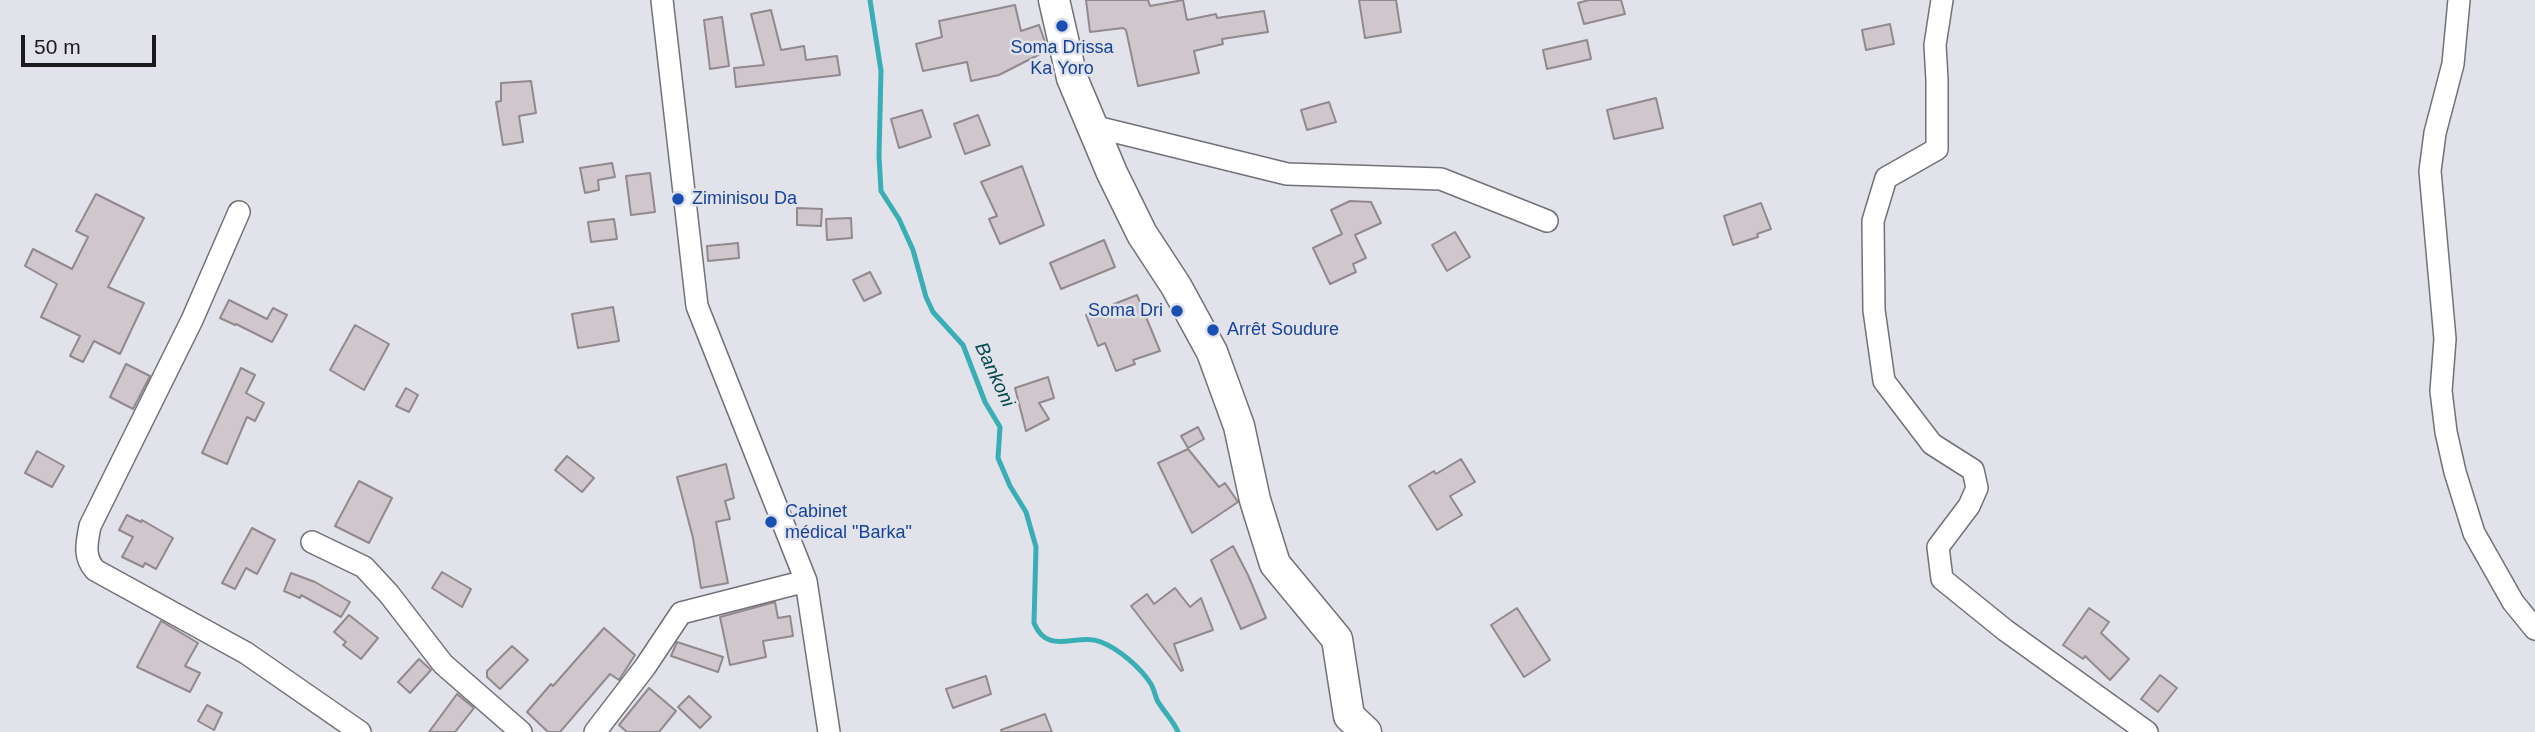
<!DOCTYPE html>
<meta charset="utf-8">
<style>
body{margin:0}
#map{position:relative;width:2535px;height:732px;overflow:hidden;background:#e2e2ea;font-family:Helvetica,sans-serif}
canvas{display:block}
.scale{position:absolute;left:21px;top:35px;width:135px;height:32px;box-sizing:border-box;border:4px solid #1b1b1d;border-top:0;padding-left:9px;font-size:21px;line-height:24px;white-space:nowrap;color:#1b1b1d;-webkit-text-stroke:5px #e2e2ea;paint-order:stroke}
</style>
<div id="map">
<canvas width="2535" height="732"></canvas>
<div class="scale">50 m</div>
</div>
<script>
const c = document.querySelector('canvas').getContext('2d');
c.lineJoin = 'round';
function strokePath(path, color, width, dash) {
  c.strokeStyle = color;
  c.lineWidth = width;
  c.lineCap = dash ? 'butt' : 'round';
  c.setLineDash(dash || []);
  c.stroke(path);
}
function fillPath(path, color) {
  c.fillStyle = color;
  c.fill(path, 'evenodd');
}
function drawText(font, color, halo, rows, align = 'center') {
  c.font = font + ' Helvetica,sans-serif';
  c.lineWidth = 5;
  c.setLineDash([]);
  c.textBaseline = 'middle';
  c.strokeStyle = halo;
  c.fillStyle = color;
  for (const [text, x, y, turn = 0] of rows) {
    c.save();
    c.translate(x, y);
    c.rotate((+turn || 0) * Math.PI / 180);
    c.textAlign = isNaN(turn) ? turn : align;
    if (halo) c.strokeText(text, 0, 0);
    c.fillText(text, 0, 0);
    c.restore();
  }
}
strokePath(new Path2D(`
 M870,0L881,71L879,156L881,191L899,219L913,250L926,297L933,312L963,345L985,402L1000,427L998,458L1010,486L1026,512L1036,547L1034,623C1048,657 1077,632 1101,642C1119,649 1141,668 1151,684C1154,689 1155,695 1157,700C1163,711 1173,720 1178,732`), '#39aeb5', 5);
const building = new Path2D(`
 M1086,0H1148L1150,6L1183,0L1187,20L1216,14L1217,18L1264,11L1268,32L1222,39L1223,44L1194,51L1199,73L1138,86L1126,30L1123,28L1090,32Z
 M1359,0H1396L1401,32L1365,38Z
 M1589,0H1621L1625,14L1584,24L1578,3Z
 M1015,5L1021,31L1039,25L1048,50L999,75L971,81L967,62L923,71L916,44L942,37L939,21Z
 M771,10L781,50L804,46L806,60L837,56L840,75L736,87L734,68L764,65L751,14Z
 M722,17L729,66L710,69L704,20Z
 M1890,24L1894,44L1866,50L1862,30Z
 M1587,40L1591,59L1547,69L1543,50Z
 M531,81L536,113L519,116L523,142L503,145L496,102L501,101V83Z
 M1656,98L1663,128L1614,139L1607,110Z
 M1329,102L1336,122L1307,130L1301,110Z
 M922,110L931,137L899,148L891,119Z
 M978,115L990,145L965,154L954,124Z
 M612,163L615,177L598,180L599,190L585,193L580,168Z
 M1022,166L1044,225L1000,244L989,219L997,216L981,182Z
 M650,173L655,212L631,215L626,176Z
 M96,194L144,218L108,287L144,303L120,354L94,341L83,362L70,356L80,336L41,317L57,284L25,266L33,249L72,269L88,237L76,231Z
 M1350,201L1371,202L1381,223L1355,235L1366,258L1353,264L1356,272L1330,284L1313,248L1342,234L1331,210Z
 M1761,203L1771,229L1757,234L1758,237L1733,245L1724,216Z
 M797,208L822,209L821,226L797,225Z
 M851,218L852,238L827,240L826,219Z
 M614,219L617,239L591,242L588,222Z
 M1455,232L1470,257L1447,271L1432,245Z
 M1104,240L1115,267L1061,289L1050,263Z
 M738,243L739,258L708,261L707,246Z
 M870,272L881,293L864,301L853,280Z
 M1137,295L1160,351L1133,360L1135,364L1116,371L1105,343L1098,346L1086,315Z
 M229,300L267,319L273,308L287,315L272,342L236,324L235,325L220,318Z
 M613,307L619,341L578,348L572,314Z
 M355,325L389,344L364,390L330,370Z
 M126,364L150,376L133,409L110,397Z
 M241,368L255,375L246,393L264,403L255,421L247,417L227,464L202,453Z
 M1048,377L1054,398L1039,403L1049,419L1026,431L1015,388Z
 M406,388L418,395L409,412L396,406Z
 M1198,427L1204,439L1188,448L1181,436Z
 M1188,449L1219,487L1225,483L1238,502L1192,533L1158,463Z
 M37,451L64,466L52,487L25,473Z
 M567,456L594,478L582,492L555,470Z
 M1461,459L1475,482L1450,496L1462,515L1437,530L1409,486L1434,471L1436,474Z
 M726,464L734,498L725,501L730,519L716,522L728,583L701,588L693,538L677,477Z
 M359,481L392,498L369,543L335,526Z
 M127,515L141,522L142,520L173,538L156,569L145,563L143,567L122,557L133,537L119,530Z
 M252,528L275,540L257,574L246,568L235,589L222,583Z
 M1233,546L1248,575L1266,618L1241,629L1211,560Z
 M442,572L471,589L462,607L432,588Z
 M291,573L315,582L350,602L341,617L301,595L300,598L284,591Z
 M1175,588L1190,607L1201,598L1213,630L1174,644L1183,670L1181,671L1131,606L1147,594L1154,604Z
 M775,602L778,618L790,616L793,636L763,641L766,657L730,665L720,617Z
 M1517,608L1550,660L1524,677L1491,625Z
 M2089,608L2109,622L2101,633L2129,659L2110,680L2085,656L2083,659L2063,645Z
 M349,615L378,638L361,659L343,645L346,642L334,632Z
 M161,621L198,643L185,666L200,673L190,692L137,667Z
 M604,628L635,655L619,680L610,674L560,732H548L527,712L551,684L553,686Z
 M677,642L723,657L718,672L671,656Z
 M512,646L528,660L500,689L487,677V671Z
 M419,659L431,670L410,693L398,682Z
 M2160,675L2177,688L2158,712L2141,699Z
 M986,676L991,694L953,708L946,689Z
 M649,688L676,711L659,732H627L619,725Z
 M457,694L474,708L455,732H429Z
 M689,696L711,717L700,728L678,707Z
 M207,705L222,713L214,730L198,721Z
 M1045,714L1052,732H1002L1001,730Z`);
fillPath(building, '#cfc7cb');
strokePath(building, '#91898d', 2);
const street = new Path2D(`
 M662,0L697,306L806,581L829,732
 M1942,0L1935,45L1937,80V149L1886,178L1873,221L1874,310L1884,381L1932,444L1973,470L1977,488L1969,506L1938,547L1942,579L2005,630L2147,732
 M2459,0L2453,64L2435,133L2430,171L2445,339L2441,391L2446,432L2455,472L2474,533L2513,602L2535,629
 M1092,126L1287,174L1441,179L1547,221
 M239,212L192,320L90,526C87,543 83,556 95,570L246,653L360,732
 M312,542L364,567L389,594L443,664L521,732
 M595,732L645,667L681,613L806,581`);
const secondary = new Path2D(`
 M1054,0L1072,78L1112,173L1142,234L1176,286L1212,352L1239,426L1255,500L1275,564L1337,639L1349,716L1366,732`);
strokePath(street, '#717178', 24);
strokePath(secondary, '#717178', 33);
strokePath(street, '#fff', 21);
strokePath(secondary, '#fff', 30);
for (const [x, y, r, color] of [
 [1062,26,7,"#1a4fb4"],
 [678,199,7,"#1a4fb4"],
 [1177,311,7,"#1a4fb4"],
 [1213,330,7,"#1a4fb4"],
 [771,522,7,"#1a4fb4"]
]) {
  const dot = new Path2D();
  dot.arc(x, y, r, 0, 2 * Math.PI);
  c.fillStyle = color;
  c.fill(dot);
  strokePath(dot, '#e2e2ea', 2.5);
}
drawText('18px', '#164399', '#e2e2ea', [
 ["Soma Drissa",1062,48,"center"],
 ["Ka Yoro",1062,69,"center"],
 ["Ziminisou Da",692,199],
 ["Soma Dri",1163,311,"right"],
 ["Arrêt Soudure",1227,330],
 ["Cabinet",785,512],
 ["médical \"Barka\"",785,533]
], 'left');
drawText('italic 19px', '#00494d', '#e2e2ea', [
 ["Bankoni",994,375,65]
]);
</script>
